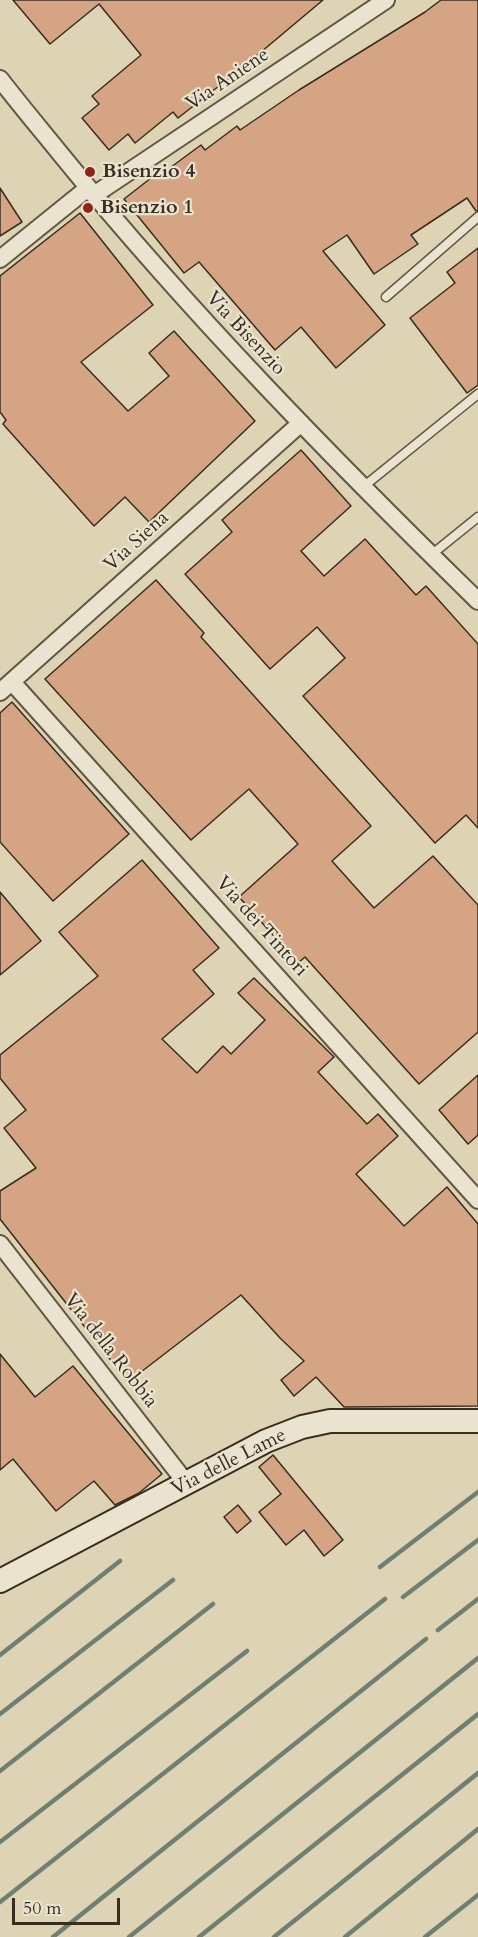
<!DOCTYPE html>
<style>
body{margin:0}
#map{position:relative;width:478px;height:1937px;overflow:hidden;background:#ded4b5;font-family:Cardo,serif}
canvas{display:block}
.scale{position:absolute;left:12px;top:1898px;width:108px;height:27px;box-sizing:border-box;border:3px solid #392d1f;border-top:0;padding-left:8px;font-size:18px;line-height:21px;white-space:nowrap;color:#392d1f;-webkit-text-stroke:4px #eae3cf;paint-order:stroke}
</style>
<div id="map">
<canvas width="478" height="1937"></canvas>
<div class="scale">50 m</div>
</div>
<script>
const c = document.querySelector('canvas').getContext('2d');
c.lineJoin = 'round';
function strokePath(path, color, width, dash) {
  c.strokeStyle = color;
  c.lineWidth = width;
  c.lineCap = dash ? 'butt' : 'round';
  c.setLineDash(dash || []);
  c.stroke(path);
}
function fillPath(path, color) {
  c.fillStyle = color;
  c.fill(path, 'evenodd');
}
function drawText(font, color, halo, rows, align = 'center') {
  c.font = font + ' Cardo,serif';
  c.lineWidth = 4.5;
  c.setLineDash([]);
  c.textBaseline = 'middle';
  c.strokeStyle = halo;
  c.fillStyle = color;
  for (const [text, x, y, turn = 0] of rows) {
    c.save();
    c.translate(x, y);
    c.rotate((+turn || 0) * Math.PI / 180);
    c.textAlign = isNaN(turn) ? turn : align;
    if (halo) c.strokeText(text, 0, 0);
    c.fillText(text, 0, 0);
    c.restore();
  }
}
strokePath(new Path2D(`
 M380,1567L478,1492
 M403,1597L478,1540
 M438,1630L478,1599
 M0,1655L120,1561
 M0,1714L173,1580
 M0,1771L213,1604
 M0,1842L247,1651
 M0,1902L385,1599
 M53,1937L426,1639
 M129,1937L478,1658
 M199,1937L478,1714
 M274,1937L478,1773
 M345,1937L478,1829
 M425,1937L478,1895`), '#6f8073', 4.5);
const building = new Path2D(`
 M13,0H323L242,68L178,118L173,112L135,143L128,134L109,150L82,118L99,104L92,96L141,55L99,4L50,44Z
 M441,0H478V211H476L467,198L411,235L418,244L374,274L347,235L323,251L385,325L336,368L301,327L275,350L199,262L184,273L124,199L160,171L163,173L201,145L205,150L237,126L240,130L299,90L425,12Z
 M0,188L22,222L0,236Z
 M80,213L153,305L81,362L128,411L169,376L149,353L174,331L255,421L149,522L125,497L94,526L3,424L6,420L0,412V276Z
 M478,248V385L467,393L410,318L455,283L447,272Z
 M301,450L351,506L301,551L324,576L365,539L416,595L426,586L478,644V828L466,815L435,843L303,696L345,658L317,627L270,669L185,574L232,532L222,520Z
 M156,580L204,633L201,637L371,826L332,861L374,908L433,856L478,905V1032L419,1084L305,957L298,963L239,897L298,844L249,789L191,840L45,679Z
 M12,702L129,834L53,901L0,842V713Z
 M142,860L219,948L193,970L214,994L162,1039L197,1073L223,1046L231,1054L265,1020L238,993L254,978L334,1057L318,1072L367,1124L378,1114L398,1136L356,1174L404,1226L447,1187L478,1224V1406L344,1407L316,1377L294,1396L281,1380L304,1361L280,1338L241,1295L128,1382L0,1219V1191L36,1168L4,1128L26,1110L0,1078V1055L98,976L59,932Z
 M0,892L41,941L0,975Z
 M478,1075V1135L468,1144L439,1110Z
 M0,1354L35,1397L73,1366L162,1474L139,1493L115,1505L94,1481L56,1511L13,1459L0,1470Z
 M273,1455L343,1540L324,1556L304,1530L286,1545L259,1512L281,1494L259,1467Z
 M238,1505L251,1521L237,1533L224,1517Z`);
fillPath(building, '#d5a485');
strokePath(building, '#392d1f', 1.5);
const lane = new Path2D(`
 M386,297L478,217
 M363,487L478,394
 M431,555L478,517`);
const street = new Path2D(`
 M0,79C20,105 42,131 63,157C191,314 333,459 478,601
 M94,195L386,0
 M0,259L88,188
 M12,682L478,1200
 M0,692L301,423
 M0,1244L187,1484`);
const secondary = new Path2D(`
 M0,1581L266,1441L302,1427L330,1421H478`);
strokePath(lane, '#625744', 11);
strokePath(street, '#625744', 20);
strokePath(secondary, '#392d1f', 26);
strokePath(lane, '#eae3cf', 8);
strokePath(street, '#eae3cf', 16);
strokePath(secondary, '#eae3cf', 22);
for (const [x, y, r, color] of [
 [90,172,6,"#8f2418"],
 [88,208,6,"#8f2418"]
]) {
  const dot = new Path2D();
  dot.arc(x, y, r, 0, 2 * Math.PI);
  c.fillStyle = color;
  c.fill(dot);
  strokePath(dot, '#eae3cf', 2);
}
drawText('20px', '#392d1f', '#eae3cf', [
 ["Via Aniene",228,80,-34],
 ["Via Bisenzio",245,334,47],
 ["Via Siena",137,542,-42],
 ["Via dei Tintori",261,927,48],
 ["Via della Robbia",110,1351,52],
 ["Via delle Lame",229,1463,-27]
]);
drawText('bold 20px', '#392d1f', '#eae3cf', [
 ["Bisenzio 4",102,172],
 ["Bisenzio 1",100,208]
], 'left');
</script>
